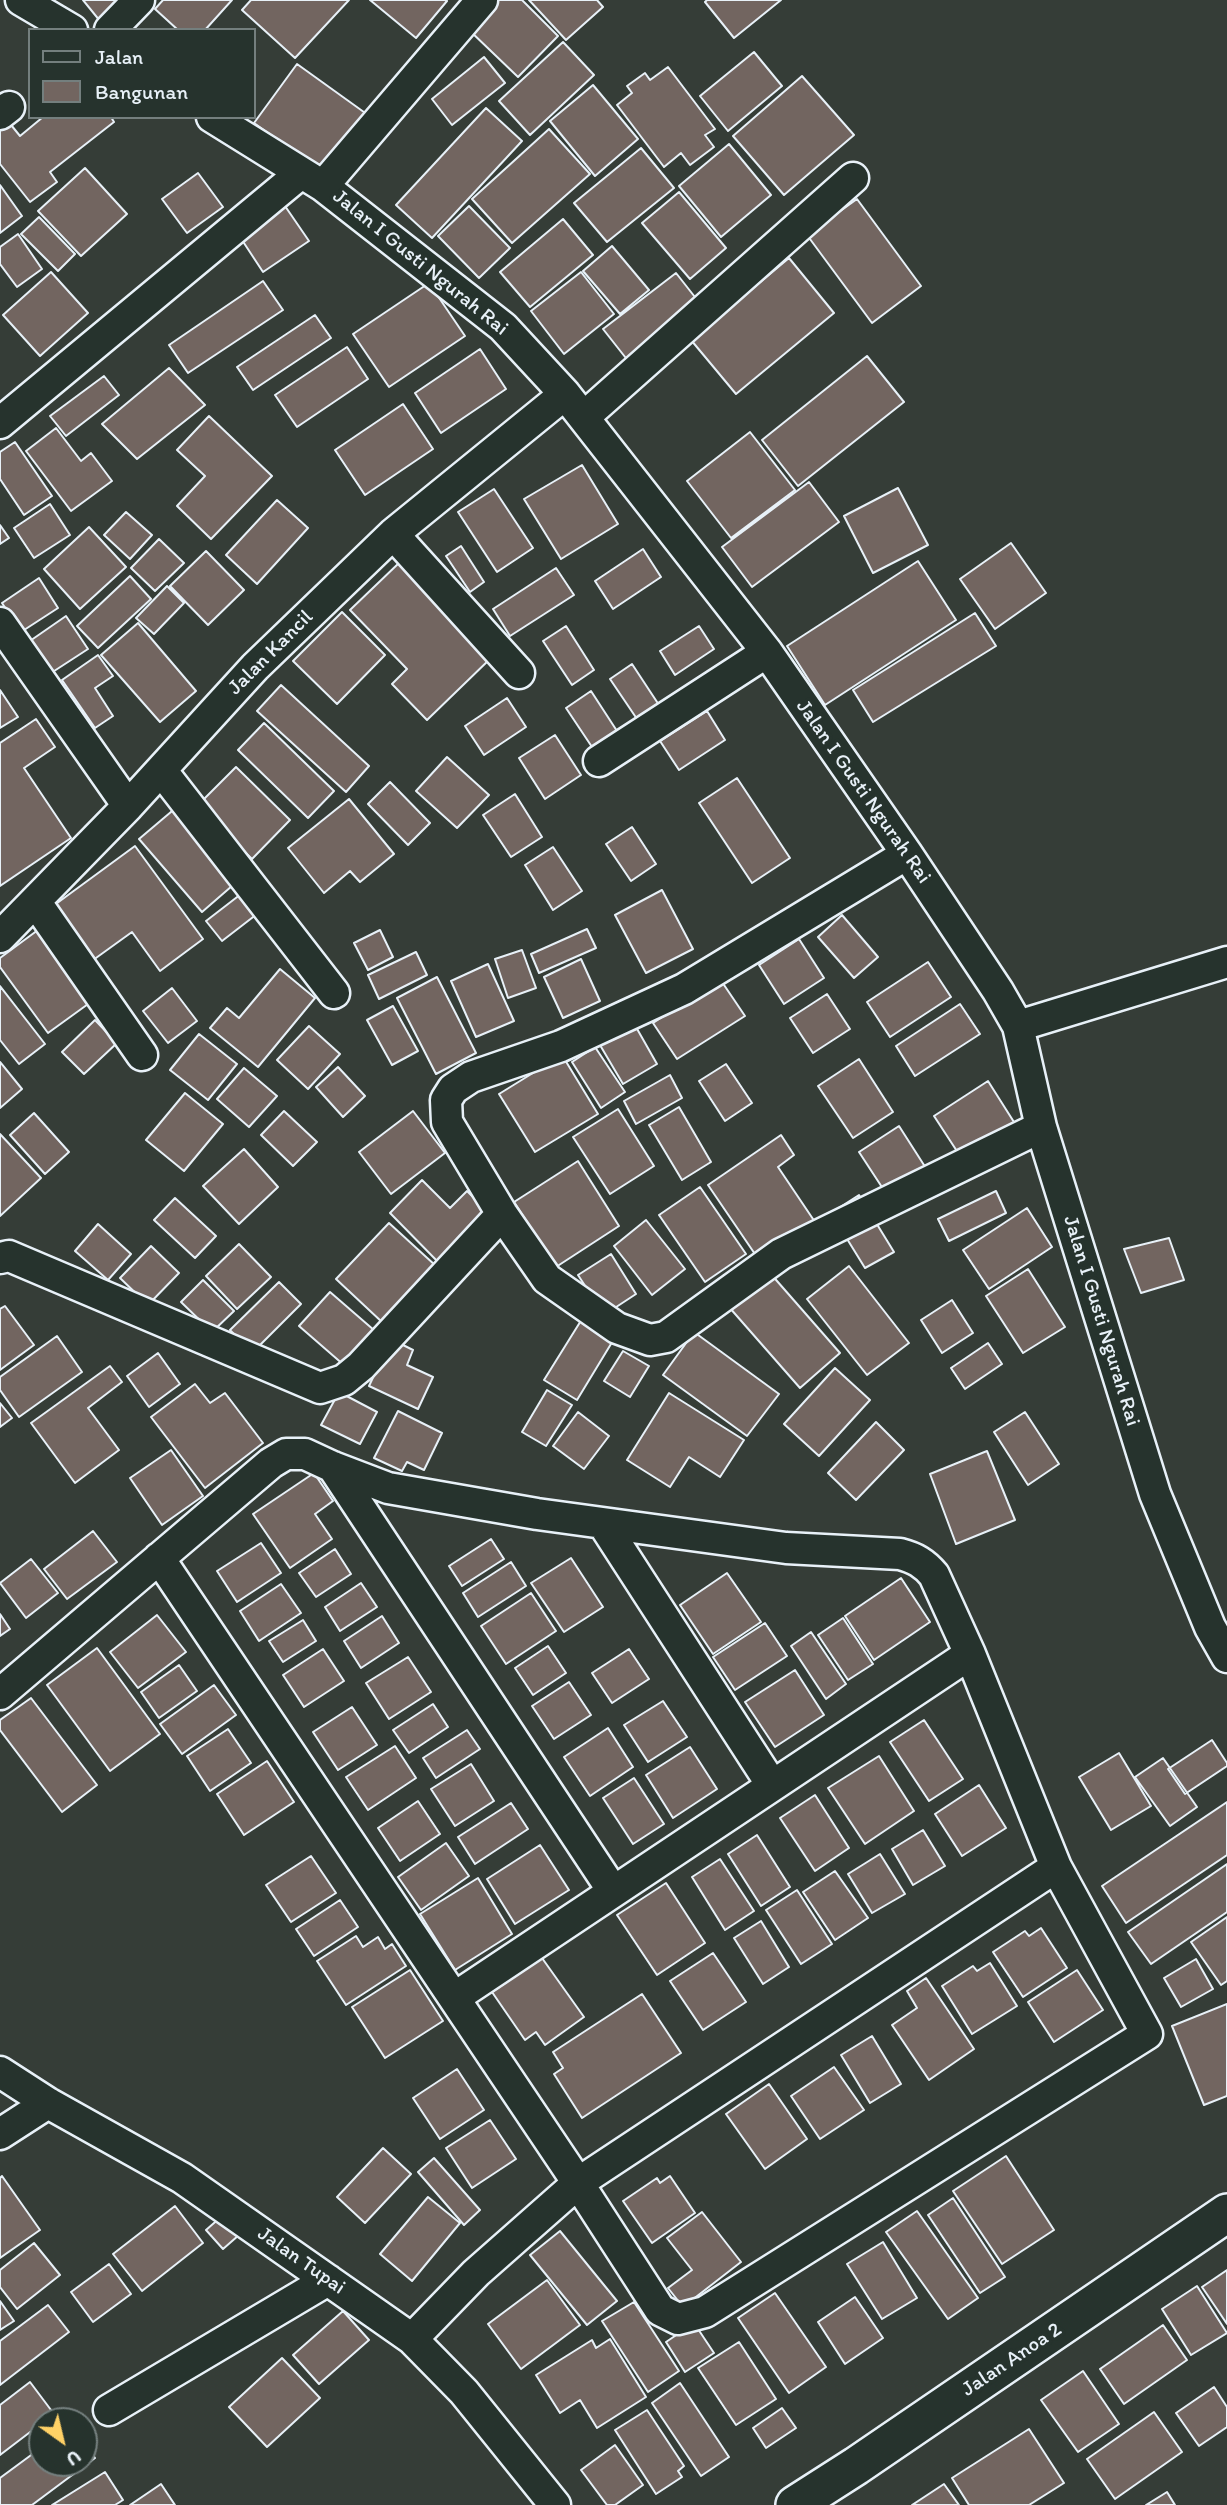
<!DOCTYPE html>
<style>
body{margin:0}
#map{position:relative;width:1227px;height:2505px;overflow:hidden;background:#353d37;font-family:Itim,sans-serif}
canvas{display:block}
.legend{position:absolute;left:28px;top:28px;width:228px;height:91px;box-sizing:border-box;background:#26332d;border:2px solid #747f7e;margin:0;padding:9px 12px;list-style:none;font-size:21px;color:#e8f1f8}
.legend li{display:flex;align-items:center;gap:14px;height:35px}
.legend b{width:35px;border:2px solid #747f7e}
.north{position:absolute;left:28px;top:2407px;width:70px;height:70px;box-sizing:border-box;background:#26332d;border:2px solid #747f7e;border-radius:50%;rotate:146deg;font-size:19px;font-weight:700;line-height:28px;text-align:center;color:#e8f1f8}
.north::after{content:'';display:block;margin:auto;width:24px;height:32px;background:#ffd166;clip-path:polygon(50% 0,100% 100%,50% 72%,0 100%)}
</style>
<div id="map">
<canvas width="1227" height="2505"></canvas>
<ul class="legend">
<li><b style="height:9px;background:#26332d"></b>Jalan</li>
<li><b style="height:19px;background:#726560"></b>Bangunan</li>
</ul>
<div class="north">U</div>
</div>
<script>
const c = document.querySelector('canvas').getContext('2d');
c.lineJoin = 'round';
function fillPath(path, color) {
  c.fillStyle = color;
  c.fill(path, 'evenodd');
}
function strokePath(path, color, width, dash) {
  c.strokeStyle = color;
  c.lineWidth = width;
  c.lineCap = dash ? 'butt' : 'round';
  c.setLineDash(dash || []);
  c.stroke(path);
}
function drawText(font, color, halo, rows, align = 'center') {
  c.font = font + ' Itim,sans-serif';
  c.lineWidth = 7;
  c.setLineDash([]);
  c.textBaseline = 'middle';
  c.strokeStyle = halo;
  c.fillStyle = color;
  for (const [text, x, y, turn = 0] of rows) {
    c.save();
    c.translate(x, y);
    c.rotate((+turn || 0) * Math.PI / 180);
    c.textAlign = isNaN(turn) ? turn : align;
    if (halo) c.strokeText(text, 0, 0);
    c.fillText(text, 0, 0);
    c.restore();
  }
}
const building = new Path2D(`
 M83,0H125L100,21Z
 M163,0H232L205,30H178L155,9Z
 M251,0H349L295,58L242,10Z
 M370,0H445L447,1L416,38Z
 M497,0H522L558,36L518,77L469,30Z
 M529,0H597L603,7L566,40Z
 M707,0H781L734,38L705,2Z
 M563,42L594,75L530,135L499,101Z
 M754,52L782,86L728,131L700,96Z
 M484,57L505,83L452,125L432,99Z
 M297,64L368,115L325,174L254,123Z
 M668,67L715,129L705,135L714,147L690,165L681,153L664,167L617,105L632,93L627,86L645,73L650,80Z
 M802,76L854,135L784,195L733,136Z
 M593,85L638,139L595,176L550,121Z
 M486,108L522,141L432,238L396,205Z
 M43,117H111L114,122L50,172L57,182L30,202L0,164V125L7,120L20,136Z
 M549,129L590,174L512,243L472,199Z
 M729,144L771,195L721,237L679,186Z
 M641,148L674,188L607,242L574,203Z
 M85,168L127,214L81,256L38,211Z
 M198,173L223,207L187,233L162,199Z
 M0,185L22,216L0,233Z
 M679,192L726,248L690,279L642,223Z
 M857,199L921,286L872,323L807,235Z
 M285,206L309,241L263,272L240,237Z
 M469,206L510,248L479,278L438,236Z
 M39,217L75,254L58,271L21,234Z
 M563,219L593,255L530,307L500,272Z
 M18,234L42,269L17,287L0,264V247Z
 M612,246L649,290L620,314L583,271Z
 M789,258L834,313L736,394L691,340Z
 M51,272L88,313L40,356L3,315Z
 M581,272L614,314L564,354L531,311Z
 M676,273L702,306L629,362L603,329Z
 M263,281L283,310L188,373L169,345Z
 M429,283L465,336L389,387L353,334Z
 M315,315L331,338L253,390L237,367Z
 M347,347L368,379L297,427L275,395Z
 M480,349L506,389L441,433L415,393Z
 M867,356L904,402L798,486L762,440Z
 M169,368L205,405L137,459L102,424Z
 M104,376L119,395L66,436L50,416Z
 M403,404L433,449L365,495L335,450Z
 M209,416L272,476L211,539L177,506L205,476L177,450Z
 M56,428L81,461L91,453L112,481L71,511L26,451Z
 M750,432L795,490L731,538L687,481Z
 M15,442L52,496L24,515L0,479V452Z
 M582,465L618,524L561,559L524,499Z
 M809,482L839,522L752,587L722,547Z
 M898,488L928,545L873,573L844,516Z
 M494,489L533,548L497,572L458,512Z
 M277,500L308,528L257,584L226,555Z
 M50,504L70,535L34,558L14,528Z
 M126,512L152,535L130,559L104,535Z
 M0,525L9,538L0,544Z
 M89,527L126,567L80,609L44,569Z
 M159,539L184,563L155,591L131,568Z
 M1011,543L1046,593L995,629L960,579Z
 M461,546L484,582L470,592L446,556Z
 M643,549L661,577L613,609L595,581Z
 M206,551L244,590L208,625L170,586Z
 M918,561L956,620L825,705L787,646Z
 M400,562L492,657L427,720L392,684L407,669L350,610Z
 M556,568L574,595L510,636L493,609Z
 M130,576L151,599L98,648L77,626Z
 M39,578L58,608L21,632L2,603Z
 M167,586L184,603L154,634L136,618Z
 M342,612L385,655L337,704L293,661Z
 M975,613L996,646L873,722L853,690Z
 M66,616L88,649L48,675L27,643Z
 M138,623L196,691L160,722L101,655Z
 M566,626L594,670L572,685L543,641Z
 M699,626L714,649L675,675L660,651Z
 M98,655L113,676L95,688L113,716L95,728L62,680Z
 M632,664L659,705L637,719L610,679Z
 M281,685L369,766L346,792L257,711Z
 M0,690L18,717L0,728Z
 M591,691L617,731L592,747L566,708Z
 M507,698L526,727L484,755L465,726Z
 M707,711L725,740L679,770L660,741Z
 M36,719L55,747L24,768L71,838L0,886V743Z
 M264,723L334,791L308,818L238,750Z
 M555,735L581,775L545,799L519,758Z
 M447,757L489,795L457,828L416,791Z
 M236,767L290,820L252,859L197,806Z
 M737,778L790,858L752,883L699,803Z
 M390,782L430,823L408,845L368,804Z
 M515,794L542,837L511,857L483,815Z
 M349,799L394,854L360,882L350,871L324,893L288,848Z
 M178,806L240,879L202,912L139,839Z
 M632,827L656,864L631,881L606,844Z
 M135,846L203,939L160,971L132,932L89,963L49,909Z
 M553,847L582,891L553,910L525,865Z
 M662,890L693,949L646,973L615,915Z
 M241,894L257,914L222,941L206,921Z
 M842,915L878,957L854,978L818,937Z
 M42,927L95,999L48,1033L0,967V958Z
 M587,929L596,948L539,973L531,954Z
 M380,930L393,957L368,970L354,943Z
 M799,939L824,978L784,1004L759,965Z
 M522,950L536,988L508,998L495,959Z
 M416,952L427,975L379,999L368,975Z
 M581,959L600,1001L563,1018L544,977Z
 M928,962L951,997L890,1037L867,1002Z
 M488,964L514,1021L476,1037L451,981Z
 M280,969L315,998L258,1067L210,1028L227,1008L239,1018Z
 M437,977L476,1053L436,1074L397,998Z
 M720,979L745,1016L677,1059L653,1023Z
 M0,986L45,1044L19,1064L0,1040Z
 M172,988L197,1021L168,1043L143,1011Z
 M827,994L850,1029L813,1053L790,1018Z
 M960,1004L980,1034L915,1076L896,1046Z
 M393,1006L418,1051L392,1065L367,1020Z
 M95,1020L117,1043L84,1074L62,1052Z
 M632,1020L657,1064L623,1084L597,1040Z
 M309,1026L340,1054L308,1089L277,1060Z
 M199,1034L237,1064L208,1100L170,1070Z
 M595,1047L625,1092L601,1108L572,1062Z
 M562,1055L598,1114L535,1152L499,1094Z
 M859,1059L893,1112L853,1138L818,1086Z
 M0,1062L22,1089L0,1108Z
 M726,1064L752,1103L725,1121L699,1081Z
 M338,1067L365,1096L343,1117L316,1087Z
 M244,1068L277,1096L249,1127L217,1099Z
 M670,1075L682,1098L636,1124L624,1101Z
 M988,1081L1019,1130L966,1165L934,1116Z
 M185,1093L223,1124L184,1171L146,1140Z
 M679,1107L711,1162L682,1180L649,1125Z
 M618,1109L654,1166L610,1194L573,1137Z
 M284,1111L317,1142L293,1166L261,1135Z
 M413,1111L445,1153L391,1194L359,1152Z
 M34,1113L69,1152L45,1174L10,1135Z
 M899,1126L931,1176L891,1201L859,1152Z
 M0,1134L41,1178L0,1216Z
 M781,1135L794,1155L778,1167L815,1222L759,1260L708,1185Z
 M244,1149L278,1187L239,1224L203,1186Z
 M578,1161L619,1226L556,1267L514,1202Z
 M422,1180L450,1208L467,1191L491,1215L441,1265L390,1213Z
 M700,1187L746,1254L705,1282L659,1215Z
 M996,1191L1006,1213L949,1241L938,1219Z
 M859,1195L894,1252L865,1268L831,1213Z
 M175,1198L216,1236L195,1258L154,1220Z
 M1027,1208L1052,1247L989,1289L963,1250Z
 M646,1220L685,1269L652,1295L614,1246Z
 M389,1223L436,1266L383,1323L336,1279Z
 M98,1224L131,1254L108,1280L75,1251Z
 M1169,1238L1184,1280L1141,1293L1124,1249Z
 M239,1244L271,1277L237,1309L206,1276Z
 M151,1246L179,1273L148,1305L120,1278Z
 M611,1254L636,1294L604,1315L578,1275Z
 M849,1266L909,1343L867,1375L807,1299Z
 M1028,1269L1065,1327L1023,1353L986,1296Z
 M770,1273L840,1353L800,1388L729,1307Z
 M203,1280L234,1311L212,1332L181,1302Z
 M279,1282L301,1304L252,1353L230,1330Z
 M330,1292L375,1331L345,1366L299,1326Z
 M952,1300L973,1333L942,1353L921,1320Z
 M5,1306L34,1345L0,1370V1309Z
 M582,1319L614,1339L577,1400L544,1380Z
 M694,1332L779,1394L747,1436L663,1375Z
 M57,1336L82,1372L19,1417L0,1390V1377Z
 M391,1339L413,1350L407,1365L433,1377L418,1409L369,1386Z
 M988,1343L1002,1364L965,1389L951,1368Z
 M623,1351L649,1366L630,1397L604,1381Z
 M158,1353L180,1384L149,1407L127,1376Z
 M110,1366L122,1382L88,1408L119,1450L75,1483L31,1423Z
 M835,1368L870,1400L819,1456L784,1424Z
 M195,1384L210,1403L225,1393L263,1443L205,1488L151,1417Z
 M547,1390L572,1405L546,1446L522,1432Z
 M339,1392L377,1412L360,1444L321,1425Z
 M669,1393L744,1440L720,1477L689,1457L670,1487L627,1460Z
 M0,1403L12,1418L0,1427Z
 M398,1411L442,1433L424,1470L407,1462L402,1471L374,1458Z
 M578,1412L609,1436L584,1469L553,1446Z
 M1025,1412L1059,1464L1028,1485L994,1432Z
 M876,1422L904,1450L856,1500L828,1473Z
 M171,1450L203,1496L162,1525L130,1478Z
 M987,1451L1015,1520L956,1544L930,1474Z
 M314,1473L333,1501L315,1514L332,1539L290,1568L253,1514Z
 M93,1531L117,1562L67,1599L44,1569Z
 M491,1539L504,1559L462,1586L449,1566Z
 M261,1543L281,1573L237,1602L217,1571Z
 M335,1549L351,1574L316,1597L299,1573Z
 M571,1558L603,1607L564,1632L531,1583Z
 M31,1559L58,1593L26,1618L0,1583Z
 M511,1562L526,1586L478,1617L463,1593Z
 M727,1573L761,1622L713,1654L680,1605Z
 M901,1578L930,1622L874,1660L845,1616Z
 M361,1583L377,1607L340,1631L325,1607Z
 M281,1584L301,1613L259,1641L240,1611Z
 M531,1593L556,1631L506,1664L481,1626Z
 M0,1614L10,1629L0,1636Z
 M157,1615L186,1652L138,1688L110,1652Z
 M382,1616L399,1643L361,1668L344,1641Z
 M843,1618L873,1664L848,1680L818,1635Z
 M303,1620L316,1641L283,1662L269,1641Z
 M765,1623L787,1656L735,1690L713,1657Z
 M811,1632L846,1684L826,1699L791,1646Z
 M548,1646L566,1673L533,1695L515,1668Z
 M97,1648L160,1734L110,1771L47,1685Z
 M323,1649L344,1681L304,1707L283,1675Z
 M629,1649L649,1679L612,1703L592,1673Z
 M408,1657L431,1692L389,1719L366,1683Z
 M179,1665L197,1691L159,1718L141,1692Z
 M795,1670L824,1715L775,1747L745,1702Z
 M569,1682L591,1715L554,1739L532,1706Z
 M214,1685L236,1715L182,1754L160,1724Z
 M31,1698L97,1785L62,1812L0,1730V1720Z
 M663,1701L687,1737L648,1762L624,1725Z
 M433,1704L448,1727L409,1753L393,1730Z
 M352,1707L377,1745L338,1770L313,1732Z
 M924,1720L963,1779L929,1801L890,1742Z
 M608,1728L633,1767L590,1796L564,1757Z
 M228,1729L251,1763L210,1791L187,1756Z
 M467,1730L480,1749L436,1778L423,1758Z
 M1212,1740L1227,1763V1766L1185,1794L1168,1769Z
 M395,1746L416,1778L368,1810L346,1777Z
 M690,1747L717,1789L673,1818L646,1775Z
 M1119,1753L1151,1806L1111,1830L1079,1777Z
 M879,1756L914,1811L865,1844L828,1788Z
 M1163,1758L1197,1807L1170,1826L1135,1777Z
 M267,1761L294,1802L244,1835L217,1794Z
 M471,1764L494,1801L455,1826L431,1789Z
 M634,1778L664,1824L633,1844L603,1798Z
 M979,1785L1006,1828L962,1856L935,1814Z
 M815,1795L849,1848L815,1871L780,1818Z
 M418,1801L440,1834L400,1861L378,1828Z
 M1227,1802V1855L1126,1923L1102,1886Z
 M511,1803L528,1829L475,1864L458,1837Z
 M923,1830L945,1866L913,1885L892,1849Z
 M757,1835L790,1887L761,1906L728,1854Z
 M446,1843L469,1876L421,1910L398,1877Z
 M540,1845L569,1890L515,1924L487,1879Z
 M880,1854L905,1894L872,1913L848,1874Z
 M311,1856L336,1893L291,1922L266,1885Z
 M720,1859L754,1911L725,1930L692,1877Z
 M1227,1864V1912L1151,1964L1128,1932Z
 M835,1871L868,1918L835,1940L803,1892Z
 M478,1878L512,1934L455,1970L420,1914Z
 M666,1883L705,1943L657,1975L617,1915Z
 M797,1890L832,1944L801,1964L766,1910Z
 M340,1900L358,1927L314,1956L296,1929Z
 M1227,1917V1981L1221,1985L1191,1942Z
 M761,1921L789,1967L763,1984L734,1938Z
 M1041,1928L1067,1968L1023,1997L993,1952L1025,1931L1029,1936Z
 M356,1936L363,1947L378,1937L385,1949L392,1944L406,1966L346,2005L317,1961Z
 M713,1953L746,2002L703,2030L670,1981Z
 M542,1958L584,2017L545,2045L536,2032L525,2040L492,1992Z
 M1196,1959L1213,1989L1181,2007L1164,1978Z
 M990,1963L1017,2006L972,2034L942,1986L973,1966L977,1971Z
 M410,1970L443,2021L385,2058L352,2007Z
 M1077,1970L1103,2010L1054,2042L1028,2002Z
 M926,1978L974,2049L929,2080L892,2025L917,2008L907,1991Z
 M642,1994L681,2053L582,2118L554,2074L563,2068L553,2052Z
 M1227,2004V2096L1204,2105L1172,2026Z
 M872,2036L901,2084L870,2103L841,2055Z
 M834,2067L864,2110L820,2139L791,2096Z
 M457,2069L484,2110L440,2139L413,2098Z
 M769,2084L807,2139L765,2169L726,2114Z
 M490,2120L516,2159L472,2188L446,2148Z
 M383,2148L411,2174L365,2223L337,2197Z
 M1006,2156L1054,2230L1002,2264L953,2191Z
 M434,2158L480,2210L464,2225L418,2172Z
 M2,2176L40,2230L0,2258V2178Z
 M670,2176L695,2213L652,2243L623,2201L657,2178L660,2183Z
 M428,2197L460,2223L412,2281L380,2254Z
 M953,2198L1005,2277L980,2293L928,2215Z
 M175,2206L203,2243L142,2291L113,2254Z
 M917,2211L978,2298L948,2319L886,2232Z
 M702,2212L741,2262L683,2307L668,2288L692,2270L667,2238Z
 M222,2216L239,2235L223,2249L206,2230Z
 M560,2231L617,2301L587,2325L530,2255Z
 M883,2242L917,2298L882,2319L847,2264Z
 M34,2243L60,2275L17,2309L0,2287V2270Z
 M109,2264L131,2294L93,2322L71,2292Z
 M1227,2270V2324L1202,2287Z
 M547,2280L580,2325L521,2369L488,2324Z
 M1197,2286L1227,2333L1191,2355L1162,2309Z
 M775,2293L826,2367L789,2393L738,2318Z
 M855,2297L883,2338L845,2364L818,2322Z
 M0,2301L14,2321L0,2330Z
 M634,2302L679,2371L648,2392L602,2321Z
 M48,2305L69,2332L0,2385V2341Z
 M343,2311L369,2340L319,2384L293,2355Z
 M694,2323L714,2353L685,2372L666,2342Z
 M1163,2325L1187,2360L1124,2404L1100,2369Z
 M610,2339L646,2397L597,2428L580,2400L560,2413L536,2375L592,2340L596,2348Z
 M739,2342L776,2399L736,2425L698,2368Z
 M282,2358L320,2398L267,2447L229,2407Z
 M1083,2371L1119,2424L1078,2452L1041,2400Z
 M30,2382L54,2414L42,2421V2423L0,2455V2405Z
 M680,2383L729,2457L701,2476L652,2403Z
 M1214,2387L1227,2407V2427L1199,2446L1176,2413Z
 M782,2408L796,2428L766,2448L753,2428Z
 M647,2410L684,2466L678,2471L682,2477L656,2494L615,2430Z
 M1154,2412L1182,2452L1115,2499L1087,2459Z
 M1029,2429L1064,2483L1029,2505H969L952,2478Z
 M84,2443L95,2458L32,2505H0V2478L42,2447V2463H84Z
 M615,2445L643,2485L615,2505H607L581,2470Z
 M105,2472L123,2500L115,2505H52Z
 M161,2484L175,2505H130Z
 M944,2484L959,2505H912Z
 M1167,2492L1175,2505H1146Z`);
fillPath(building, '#726560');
strokePath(building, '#e8f1f8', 2);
const minor = new Path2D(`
 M21,0L72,30
 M110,30L139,0
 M0,114L9,107
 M212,117L323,186L503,327L565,394L767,652L907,854L998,991L1018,1026L1041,1127L1155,1494L1210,1627L1227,1657
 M323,186L482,0
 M584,417L853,178
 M0,423L301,173
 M393,534L519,673
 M0,623L128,806
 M599,761L767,652
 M161,770L334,993
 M907,854L684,989L561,1046L471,1077L453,1089L446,1100L447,1122L502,1214L547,1279L617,1328L650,1340L666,1337L781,1254L1041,1127
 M35,901L142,1055
 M0,937L128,806L255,667L393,534L565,394
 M1018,1026L1227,962
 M0,1258L9,1256L320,1388L344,1380L361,1366L502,1214
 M333,1467L613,1891
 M604,1525L772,1785
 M0,1694L271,1463L286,1454H305L333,1467L388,1488L537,1514L786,1548L900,1554C915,1558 924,1563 934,1575L970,1654L1056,1867L1147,2034L705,2312L678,2319L660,2310L578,2183L159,1558
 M454,1998L970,1654
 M0,2072L48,2103L182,2178L412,2339L464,2392L555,2505
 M0,2134L48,2103
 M412,2339L476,2273L578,2183L1056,1867
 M109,2410L328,2280`);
const tertiary = new Path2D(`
 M795,2505L856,2466L1227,2213`);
strokePath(minor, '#e8f1f8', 35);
strokePath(tertiary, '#e8f1f8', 42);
strokePath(minor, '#26332d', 30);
strokePath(tertiary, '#26332d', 37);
drawText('21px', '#e8f1f8', '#26332d', [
 ["Jalan I Gusti Ngurah Rai",420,263,39],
 ["Jalan Kancil",271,653,-45],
 ["Jalan I Gusti Ngurah Rai",863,792,55],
 ["Jalan I Gusti Ngurah Rai",1101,1321,73],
 ["Jalan Tupai",301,2261,35],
 ["Jalan Anoa 2",1012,2360,-34]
]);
</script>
